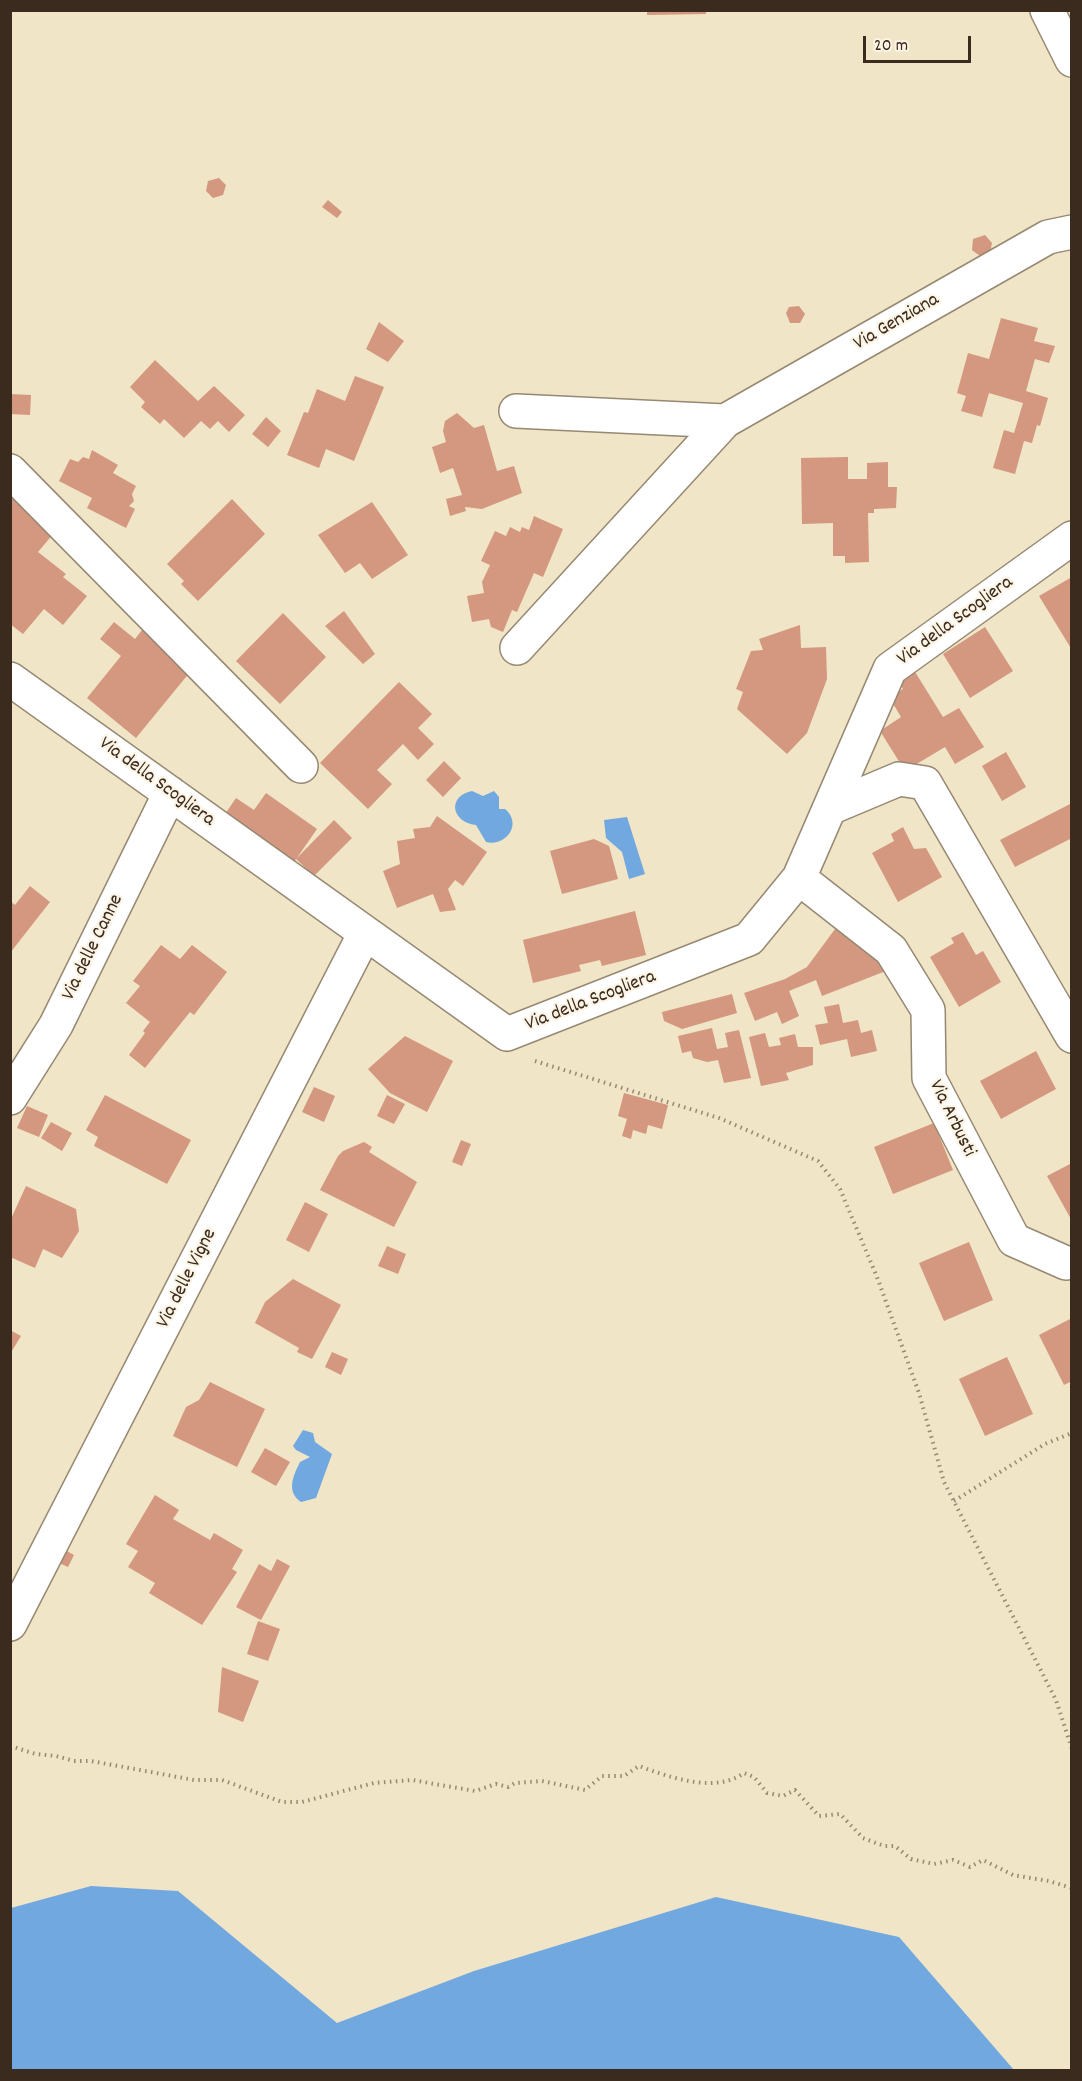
<!DOCTYPE html>
<style>
body{margin:0}
#map{position:relative;width:1082px;height:2081px;overflow:hidden;background:#f0e5c6;font-family:Dekko,sans-serif}
canvas{display:block}
.frame{position:absolute;inset:0;border:12px solid #3b2a1e;pointer-events:none}
.scale{position:absolute;left:863px;top:36px;width:108px;height:27px;box-sizing:border-box;border:3px solid #3b2a1e;border-top:0;padding-left:8px;font-size:18px;line-height:21px;white-space:nowrap;color:#3b2a1e;-webkit-text-stroke:4px #fcf5e5;paint-order:stroke}
</style>
<div id="map">
<canvas width="1082" height="2081"></canvas>
<div class="frame"></div>
<div class="scale">20 m</div>
</div>
<script>
const c = document.querySelector('canvas').getContext('2d');
c.lineJoin = 'round';
function fillPath(path, color) {
  c.fillStyle = color;
  c.fill(path, 'evenodd');
}
function strokePath(path, color, width, dash) {
  c.strokeStyle = color;
  c.lineWidth = width;
  c.lineCap = dash ? 'butt' : 'round';
  c.setLineDash(dash || []);
  c.stroke(path);
}
function drawText(font, color, halo, rows, align = 'center') {
  c.font = font + ' Dekko,sans-serif';
  c.lineWidth = 4.5;
  c.setLineDash([]);
  c.textBaseline = 'middle';
  c.strokeStyle = halo;
  c.fillStyle = color;
  for (const [text, x, y, turn = 0] of rows) {
    c.save();
    c.translate(x, y);
    c.rotate((+turn || 0) * Math.PI / 180);
    c.textAlign = isNaN(turn) ? turn : align;
    if (halo) c.strokeText(text, 0, 0);
    c.fillText(text, 0, 0);
    c.restore();
  }
}
fillPath(new Path2D(`
 M472,791L483,796L494,791L499,797V809H505C523,824 506,847 486,842L476,825C451,822 447,796 472,791Z
 M627,817L645,874L629,879L622,852L606,838L604,820Z
 M303,1430L313,1433L315,1442L332,1454L316,1498L301,1502C286,1492 293,1476 300,1462L310,1457L296,1450L293,1446Z
 M91,1886L178,1891L337,2023L474,1971L716,1897L899,1937L1014,2070H11V1908Z`), '#71a8e0');
fillPath(new Path2D(`
 M647,10H706V14L647,15Z
 M219,178L226,185L223,195L213,198L206,191L208,181Z
 M328,200L342,212L337,218L322,207Z
 M985,235L992,243L990,253L980,256L972,250L973,239Z
 M799,306L805,314L800,323H790L786,313L789,307Z
 M1001,318L1038,328L1034,341L1055,346L1049,363L1035,359L1026,391L1048,398L1040,426L1037,425L1032,443L1024,441L1015,474L993,468L1004,430L1014,433L1023,403L989,393L982,417L961,411L966,396L957,393L968,353L989,359Z
 M379,322L404,341L388,362L366,349Z
 M155,360L198,401L214,386L245,415L229,432L218,421L210,429L201,421L184,438L164,419L160,424L141,407L145,402L130,387Z
 M355,376L384,387L354,461L326,449L319,468L287,455L304,412L308,413L317,389L345,401Z
 M10,394L31,395L30,415L10,414Z
 M457,413L474,428L484,425L497,471L514,466L522,493L482,509L465,507L466,511L450,516L446,499L462,495L453,468L440,473L432,447L446,442L443,431L445,421Z
 M266,417L281,431L268,447L252,434Z
 M92,450L118,465L113,473L136,486L132,494L134,501L129,506L135,509L126,528L87,508L92,498L59,481L70,459L78,462L83,457L89,459Z
 M848,457V479H867V463L888,462V487H897L896,508L874,509V513H868L869,562L845,563V556H833V523L802,524L801,458Z
 M10,487L59,527L38,552L66,574L63,577L87,596L63,625L44,609L23,634L10,624Z
 M232,499L265,534L198,601L181,584L184,581L167,564Z
 M372,502L408,555L372,579L360,563L345,573L318,535Z
 M534,516L563,529L543,577L534,573L517,612L512,610L503,632L491,627L489,619L472,622L467,596L484,593L482,582L490,565L481,561L495,531L506,536L510,527L520,532L522,527L529,530Z
 M1072,577V650L1039,596Z
 M344,611L375,654L363,664L325,626Z
 M283,613L326,657L280,704L236,661Z
 M149,621L199,661L136,738L87,698L121,656L100,639L114,622L135,639Z
 M800,625L801,648L826,647L827,679L807,733L787,754L737,709L743,692L736,689L751,651L763,650L759,639Z
 M985,627L1013,671L970,698L943,654Z
 M912,667L943,717L959,708L984,747L955,764L945,747L905,771L880,731L901,717L889,697L903,689L896,677Z
 M399,682L432,714L418,728L434,744L418,760L403,744L377,770L392,784L368,809L320,763Z
 M1006,752L1026,787L1002,801L982,766Z
 M444,761L461,778L443,797L426,780Z
 M266,793L317,829L290,868L219,823L236,798L254,810Z
 M1072,803V838L1015,867L1000,840Z
 M437,816L487,852L463,886L455,880L448,889L456,910L440,912L433,894L397,908L383,871L400,864L397,841L415,838L413,829L430,827Z
 M334,820L352,838L314,876L296,859Z
 M903,827L914,849L926,848L942,877L898,902L872,853L894,841L891,834Z
 M594,839L609,846L618,879L562,894L550,851Z
 M30,886L50,902L10,953V901L15,905Z
 M635,911L646,955L602,966L600,960L579,965L581,971L533,983L523,940Z
 M838,925L896,967L822,996L816,980L789,991L799,1016L782,1024L777,1012L755,1021L744,993L785,979L807,967Z
 M963,932L976,955L983,951L1001,982L959,1007L930,957L954,943L951,938Z
 M161,945L180,959L192,945L227,972L194,1015L190,1012L145,1068L129,1055L145,1033L143,1031L150,1022L126,1003L140,986L133,981Z
 M732,994L737,1013L682,1029L664,1021L662,1012Z
 M839,1004L843,1023L858,1020L861,1033L872,1030L877,1051L851,1057L847,1039L820,1045L815,1025L828,1023L824,1007Z
 M712,1028L717,1049L728,1047L725,1033L739,1030L751,1078L724,1083L718,1060L707,1062L693,1058L691,1051L682,1053L678,1036Z
 M765,1033L769,1047L781,1045L779,1038L795,1034L798,1047H813V1065L786,1073L789,1080L761,1086L749,1037Z
 M405,1036L453,1061L427,1112L390,1093L368,1069Z
 M1036,1051L1056,1089L1001,1119L980,1081Z
 M314,1087L335,1096L324,1122L302,1112Z
 M624,1093L668,1105L662,1129L648,1125L646,1134L633,1130L631,1139L622,1136L627,1119L618,1116Z
 M105,1095L191,1140L167,1184L94,1146L98,1137L86,1130Z
 M387,1095L405,1104L394,1124L377,1116Z
 M27,1106L48,1115L39,1137L17,1128Z
 M51,1122L72,1133L62,1151L41,1138Z
 M934,1123L953,1170L893,1194L874,1147Z
 M461,1140L471,1144L462,1166L452,1162Z
 M364,1142L372,1147L369,1152L417,1182L394,1227L320,1190L338,1156L343,1151Z
 M1072,1163V1221L1047,1176Z
 M26,1186L76,1209L79,1231L62,1258L43,1249L35,1268L10,1257V1221Z
 M305,1202L328,1214L309,1252L286,1240Z
 M969,1242L993,1300L944,1321L919,1263Z
 M387,1246L406,1254L398,1274L378,1266Z
 M293,1279L341,1305L312,1359L297,1352L299,1348L255,1323L265,1302Z
 M1072,1318V1381L1064,1385L1039,1335Z
 M10,1330L21,1336L10,1354Z
 M332,1352L348,1359L341,1375L325,1367Z
 M1007,1357L1033,1414L985,1436L959,1379Z
 M210,1382L265,1409L237,1467L173,1436L186,1407L199,1400Z
 M265,1448L290,1462L276,1486L251,1472Z
 M155,1495L179,1510L173,1519L210,1540L214,1533L243,1550L232,1569L237,1572L202,1625L149,1593L155,1583L128,1567L138,1551L126,1544Z
 M65,1550L74,1555L68,1567L59,1563Z
 M277,1559L290,1566L261,1620L236,1607L259,1564L271,1571Z
 M258,1621L280,1629L268,1661L247,1654Z
 M222,1667L259,1681L243,1722L218,1712Z`), '#d4977f');
const street = new Path2D(`
 M1047,10L1072,60
 M516,411L725,421L1048,237L1072,232
 M10,471L301,766
 M517,648L725,421
 M10,679L507,1034L749,939L799,878L890,669L1072,538
 M830,808L899,779L925,783L1072,1036
 M799,878L891,950L928,1010L929,1078L1014,1240L1066,1263
 M10,1098L56,1025L170,793
 M10,1624L365,933`);
strokePath(street, '#968872', 36);
strokePath(new Path2D(`
 M535,1061L719,1118L818,1161L840,1189L877,1277L919,1393L944,1482L1056,1700L1072,1749
 M954,1501L1045,1444L1072,1433
 M10,1746L36,1754L56,1756L74,1761H91L194,1780H222L282,1802H302L374,1783L412,1780L475,1791L496,1784L508,1787L515,1783L542,1781L585,1790L602,1776H624L639,1766C669,1777 715,1794 744,1773L754,1777L767,1793L783,1796L795,1790L819,1816L840,1814L863,1838L884,1846H895L911,1859L934,1864L953,1860L970,1867L983,1860L1013,1875L1049,1881L1072,1888`), '#968872', 4, [1.5, 4.5]);
strokePath(street, '#fff', 33);
drawText('20px', '#3b2a1e', '#fcf5e5', [
 ["Via Genziana",897,323,-30],
 ["Via della Scogliera",956,622,-36],
 ["Via della Scogliera",156,783,36],
 ["Via delle Canne",94,948,-64],
 ["Via della Scogliera",591,1002,-21],
 ["Via Arbusti",951,1119,64],
 ["Via delle Vigne",188,1279,-63]
]);
</script>
